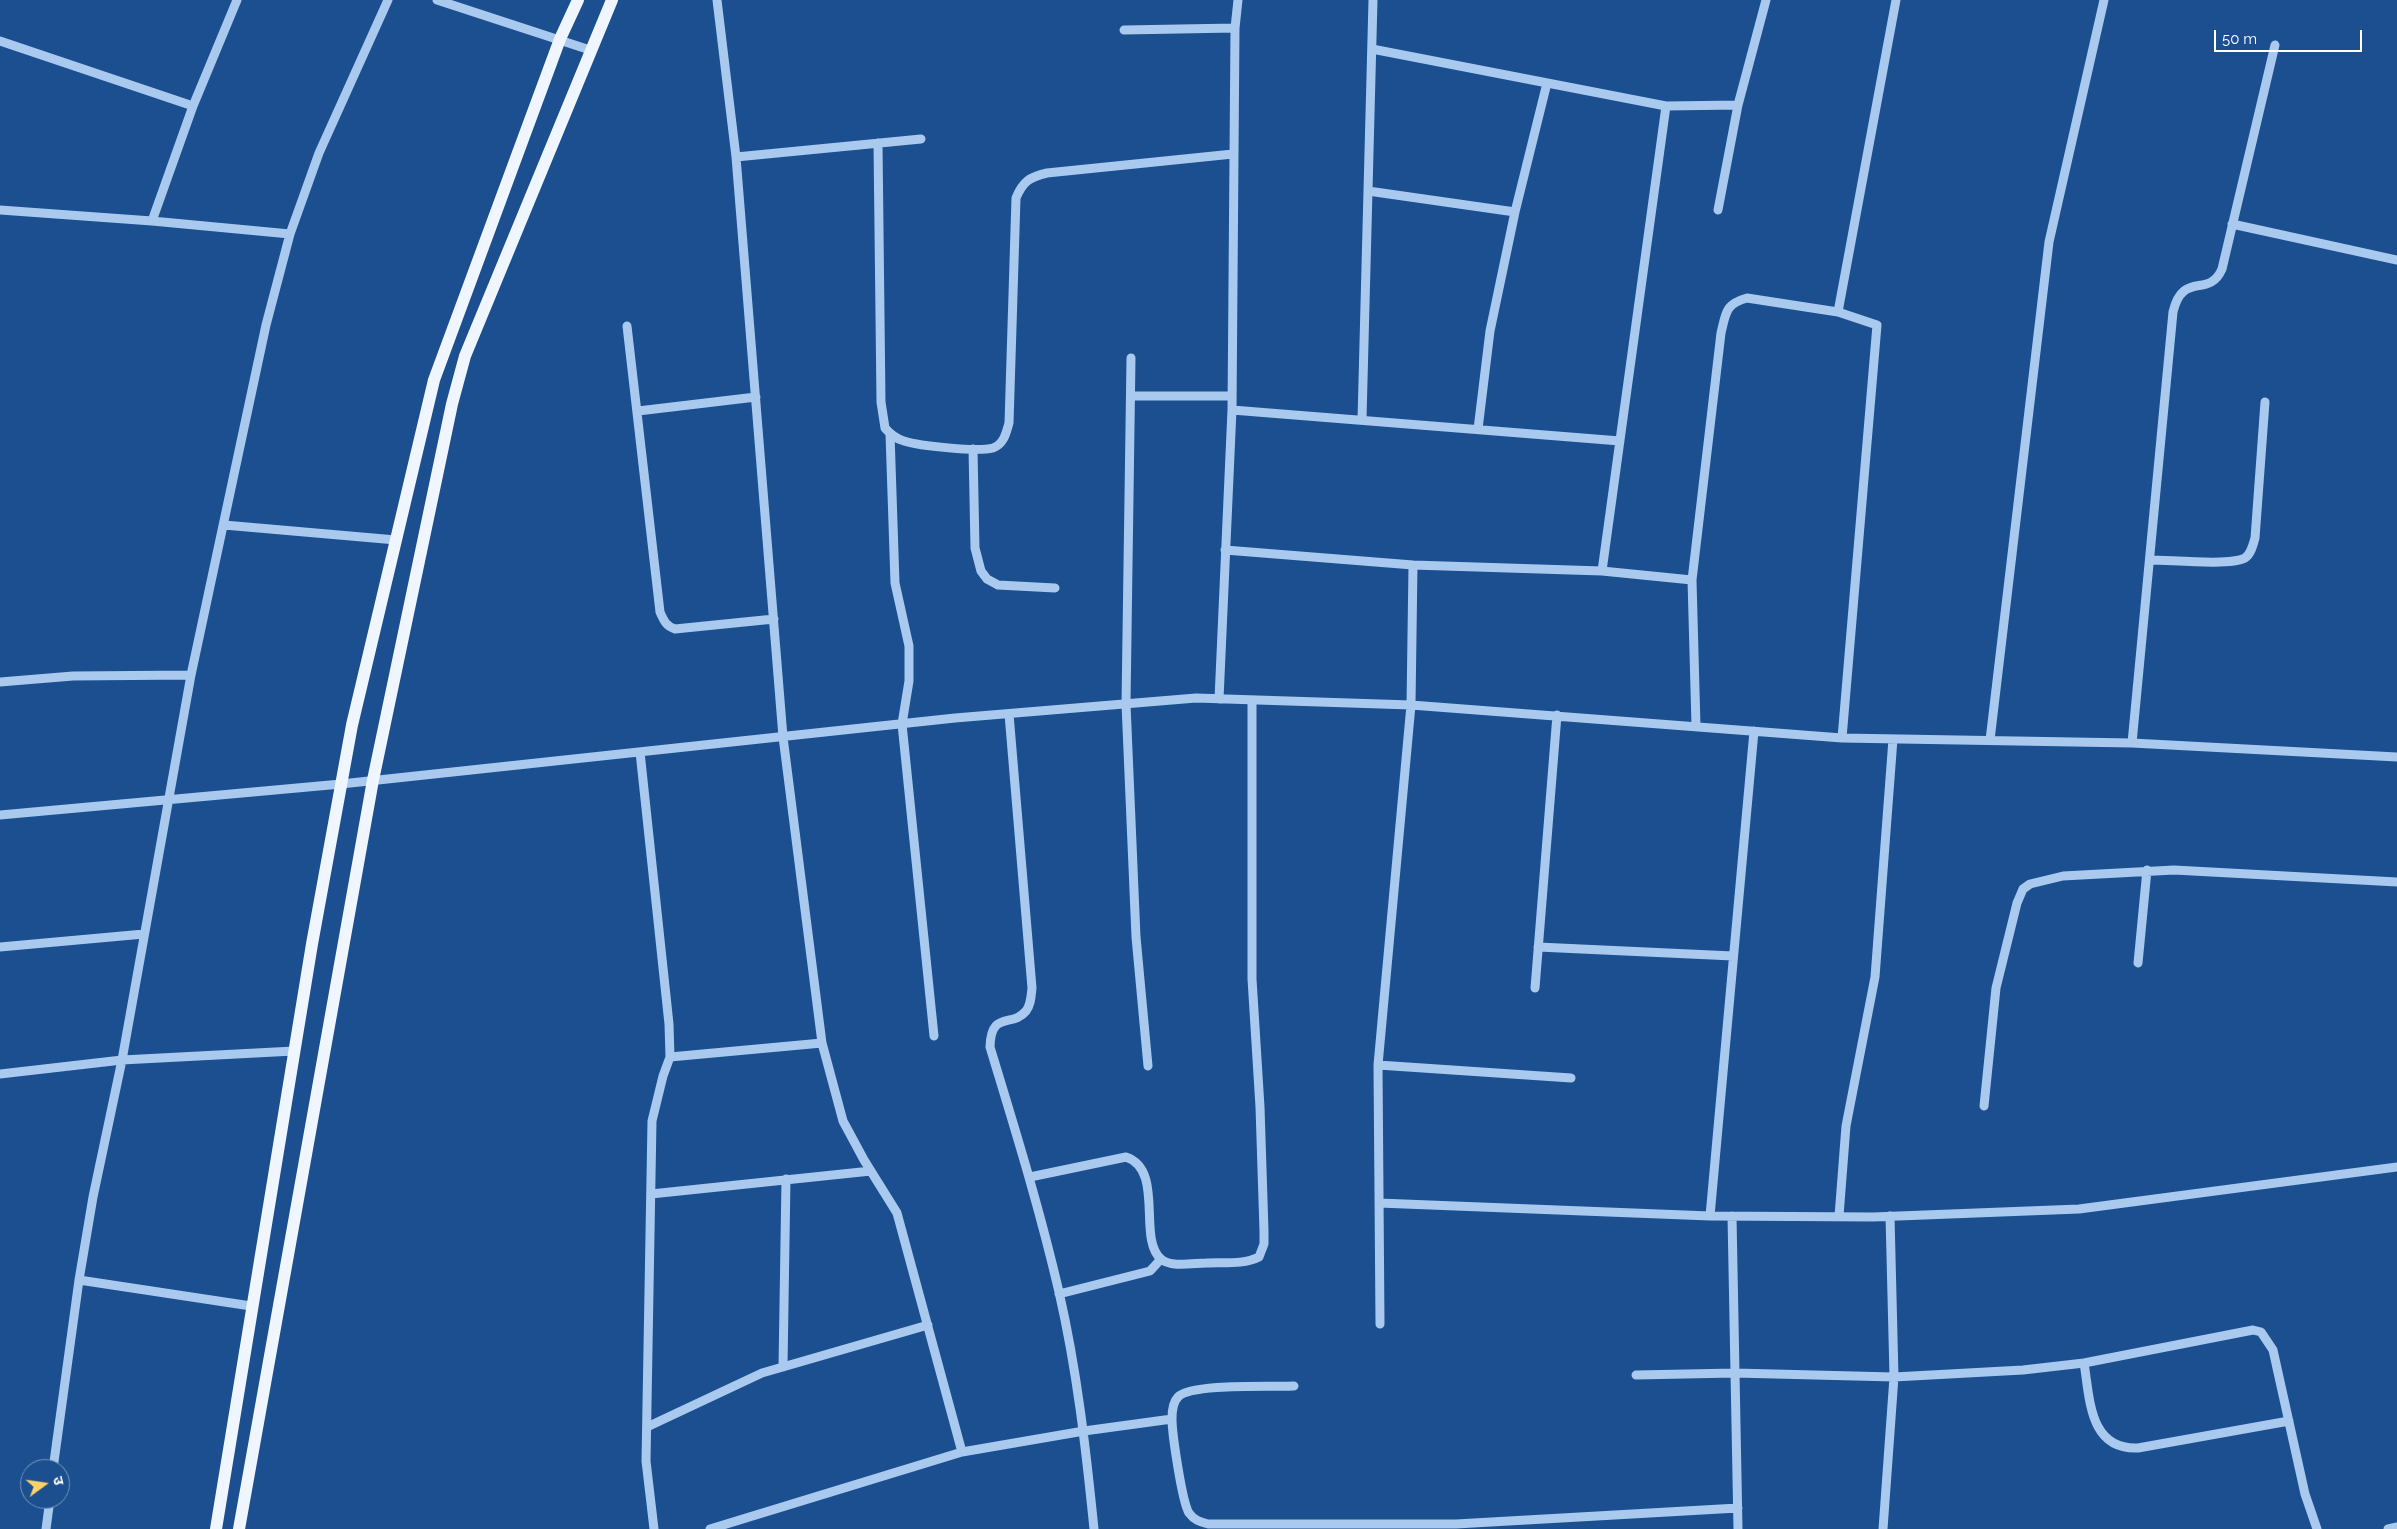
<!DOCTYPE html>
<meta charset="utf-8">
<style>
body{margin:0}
#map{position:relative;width:2397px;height:1529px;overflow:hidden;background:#1b4f8f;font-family:Raleway,"Noto Sans Devanagari",sans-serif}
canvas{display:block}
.north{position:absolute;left:20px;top:1459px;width:50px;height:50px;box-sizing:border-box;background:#1b4f8f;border:1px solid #7695bc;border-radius:50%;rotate:76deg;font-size:14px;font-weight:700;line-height:20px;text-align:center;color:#fff}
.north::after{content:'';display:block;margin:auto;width:18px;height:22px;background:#ffd166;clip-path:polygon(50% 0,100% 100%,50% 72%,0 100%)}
.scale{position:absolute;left:2214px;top:30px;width:148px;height:22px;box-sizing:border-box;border:2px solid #fff;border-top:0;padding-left:6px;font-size:15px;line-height:18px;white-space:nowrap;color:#fff;-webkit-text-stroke:4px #1b4f8f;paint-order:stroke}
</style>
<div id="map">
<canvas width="2397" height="1529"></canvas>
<div class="north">उ</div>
<div class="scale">50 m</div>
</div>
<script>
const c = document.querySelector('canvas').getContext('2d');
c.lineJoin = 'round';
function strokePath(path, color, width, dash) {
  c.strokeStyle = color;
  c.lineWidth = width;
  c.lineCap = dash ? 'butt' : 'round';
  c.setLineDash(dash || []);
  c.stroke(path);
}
strokePath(new Path2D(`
 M437,0L590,50
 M717,0L736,157L783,737L822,1043L843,1121L864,1160L897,1213L962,1452
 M1124,30L1235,28
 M0,41L193,106
 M1372,49L1666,106
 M878,143L881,402L885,428C890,434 897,439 904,441C920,446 977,452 993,448C1004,444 1006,433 1009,423L1016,198C1023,181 1030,177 1047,173L1233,154
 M736,157L921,139
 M1368,191L1515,212
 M0,210L152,221L290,234
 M1718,210L1738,105
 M152,221L193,106L237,0
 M2232,224L2397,260
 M627,326L660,612C664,621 666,626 675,629L774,619
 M1131,358L1126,704L1136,937L1148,1066
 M1131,396H1232
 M1232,410L1620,441
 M638,411L756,397
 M1362,419L1373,0
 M1478,429L1490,331L1515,212L1547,83
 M890,434L895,583L909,646V681L902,724L934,1036
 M973,449L975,548L981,571L987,579L998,585L1055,588
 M224,525L396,540
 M1225,550L1413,565
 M2151,560C2171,560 2230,566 2245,558C2251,554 2253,545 2255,538L2265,402
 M1692,580L1721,333C1726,313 1725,304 1747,298L1838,312
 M0,682L73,676L191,675
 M1219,699L1232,410L1235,28L1238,0
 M1009,714L1032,988C1031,996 1031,1005 1026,1011C1012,1028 991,1010 990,1047C1015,1129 1040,1210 1059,1292C1077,1370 1086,1450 1094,1529
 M1696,726L1692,580L1602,571L1666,106L1738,105L1766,0
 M1842,738L1877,325L1838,312L1896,0
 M1990,740L2049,242L2104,0
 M2132,743L2173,312C2183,270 2209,299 2222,269L2275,45
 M640,752L669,1024L670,1057L663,1076L652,1121L646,1461L654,1529
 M0,815L341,784L955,718L1196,698L1411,705L1842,738L2132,743L2397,757
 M0,947L144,934
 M1538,947L1733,956
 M2138,963L2147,870
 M1535,988L1557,715
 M670,1057L822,1043
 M1378,1065L1571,1078
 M0,1074L122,1060L294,1051
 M1984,1106L1996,988L2017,903L2023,889L2030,884L2063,876L2174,870L2397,882
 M1030,1177L1126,1157C1165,1170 1137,1239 1161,1259C1171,1268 1194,1263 1206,1263C1223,1262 1243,1265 1259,1257L1264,1244V1231L1260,1107L1252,979V700
 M651,1194L871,1171
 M1379,1203L1710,1216L1873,1217L2079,1209L2397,1167
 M1710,1216L1754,731
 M1732,1216L1738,1529
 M1839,1216L1846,1126L1875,977L1893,739
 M79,1280L251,1306
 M1059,1294L1150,1271L1161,1259
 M1380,1324L1378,1065L1411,705L1413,565L1602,571
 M2084,1363C2090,1399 2089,1450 2138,1448L2289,1421
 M783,1367L786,1179
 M1636,1375L1735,1373L1894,1377L2023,1370L2084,1363L2253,1330L2261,1332L2273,1350L2305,1494L2317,1529
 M1294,1386C1273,1387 1190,1383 1178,1397C1173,1402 1172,1412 1172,1419C1172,1433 1182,1502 1189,1513C1194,1520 1200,1522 1208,1524H1456L1738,1508
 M647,1427L762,1373L928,1325
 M53,1469L79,1280L93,1197L122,1060L191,675L266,325L290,234L319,153L388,0
 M46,1529L50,1499
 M710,1529L962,1452L1084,1431L1172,1419
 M1883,1529L1894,1377L1890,1216
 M2388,1529L2397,1527`), '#a9c9ee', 9);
strokePath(new Path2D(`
 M216,1529L312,944L352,725L434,380L560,39L578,0
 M239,1529L373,780L452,404L465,356L612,0`), '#f0f6ff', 12);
</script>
